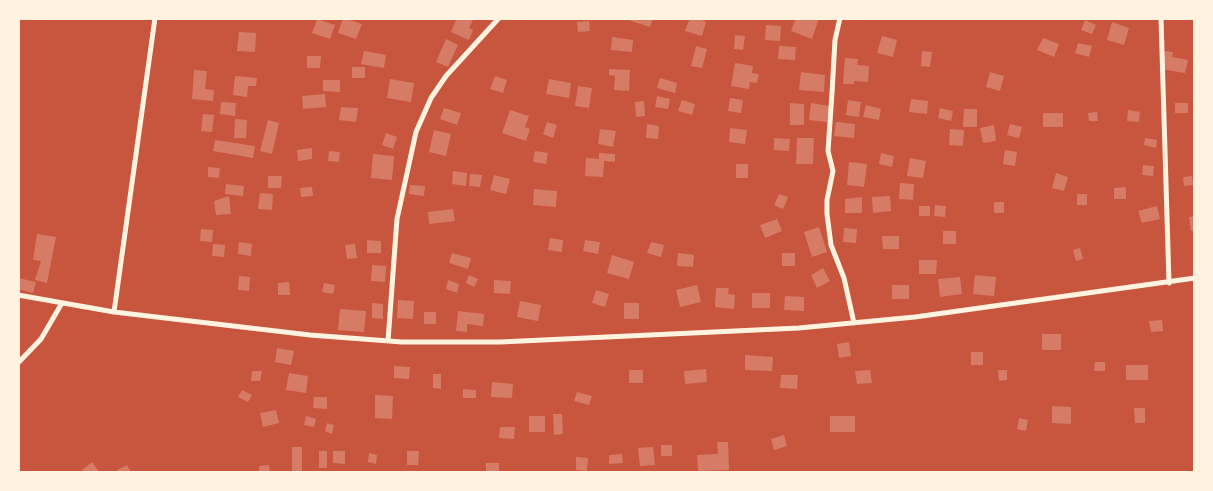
<!DOCTYPE html>
<style>
body{margin:0}
#map{position:relative;width:1213px;height:491px;overflow:hidden;background:#c8553d;font-family:"PT Sans",sans-serif}
canvas{display:block}
.frame{position:absolute;inset:0;border:20px solid #fff3e0;pointer-events:none}
</style>
<div id="map">
<canvas width="1213" height="491"></canvas>
<div class="frame"></div>
</div>
<script>
const c = document.querySelector('canvas').getContext('2d');
c.lineJoin = 'round';
function fillPath(path, color) {
  c.fillStyle = color;
  c.fill(path, 'evenodd');
}
function strokePath(path, color, width, dash) {
  c.strokeStyle = color;
  c.lineWidth = width;
  c.lineCap = dash ? 'butt' : 'round';
  c.setLineDash(dash || []);
  c.stroke(path);
}
fillPath(new Path2D(`
 M343,18L362,24L356,39L338,33Z
 M457,18H474L469,28L473,30L469,40L451,32Z
 M622,18H653L650,27Z
 M690,18H704L703,21L706,22L702,36L685,31Z
 M796,18H819L812,39L791,31Z
 M317,19L335,25L330,39L312,33Z
 M1085,20L1096,25L1092,34L1081,30Z
 M589,21L590,31L578,32L577,22Z
 M1112,22L1129,28L1124,45L1107,40Z
 M766,25L781,26L780,41L765,40Z
 M239,32L256,33L255,52L237,51Z
 M735,35L745,36L743,50L734,49Z
 M882,36L897,40L893,57L877,53Z
 M612,37L633,40L632,52L611,50Z
 M1043,38L1059,44L1054,57L1037,50Z
 M446,39L458,45L448,67L436,62Z
 M1078,43L1092,46L1089,57L1075,53Z
 M696,46L707,49L702,68L691,66Z
 M779,46L796,47L795,60L778,59Z
 M364,51L386,55L384,68L361,64Z
 M922,51L932,52L930,67L921,66Z
 M1165,51L1173,52L1172,57L1188,60L1185,73L1161,69Z
 M307,56H321L320,68H307Z
 M845,58L858,59L857,65L869,66L868,82L854,81V84H843Z
 M735,63L753,66L752,73L759,74L757,83L750,82L749,89L731,86Z
 M352,67H365V78H352Z
 M609,69L630,70L629,91L614,90L615,76L609,75Z
 M194,70L207,71L205,89L214,90L213,101L192,99Z
 M801,72L825,75L824,92L799,90Z
 M990,72L1004,76L1000,91L986,87Z
 M235,76L257,78L256,86H248L247,97L233,95Z
 M495,76L507,80L503,93L490,89Z
 M660,78L677,83L675,93L657,88Z
 M390,79L414,83L411,102L387,98Z
 M549,79L571,83L569,98L546,94Z
 M323,80H340V92L323,91Z
 M578,86L592,88L589,108L575,106Z
 M325,94L326,107L303,109L302,96Z
 M657,96L670,99L668,109L655,107Z
 M730,98L743,100L741,113L728,111Z
 M911,99L928,101L927,114L909,112Z
 M682,100L695,104L692,115L678,111Z
 M848,100L861,102L859,117L846,115Z
 M644,101L645,116L636,117L635,102Z
 M221,102L236,103L235,116L220,114Z
 M790,103L804,104V125H790Z
 M811,103L829,106L827,122L809,120Z
 M1175,103H1188V113H1175Z
 M866,105L881,109L879,120L863,117Z
 M341,107L358,108L356,122L339,120Z
 M444,108L461,113L457,125L440,119Z
 M940,108L953,111L951,121L938,118Z
 M964,109H977V127H963Z
 M510,110L529,116L525,127L530,129L526,141L502,133Z
 M1128,110L1140,112L1139,122L1127,121Z
 M1097,112L1098,121H1089L1088,113Z
 M1043,113H1063V127H1043Z
 M203,114L214,115L212,132L201,131Z
 M235,119L247,120L246,138H234Z
 M268,120L279,123L272,154L260,151Z
 M547,122L557,125L553,138L543,134Z
 M836,122L855,124L854,138L834,136Z
 M647,124L659,126L658,139L646,138Z
 M1010,124L1022,127L1019,138L1007,135Z
 M994,125L996,141L983,143L980,128Z
 M730,128L747,130L745,144L729,142Z
 M600,129L616,131L613,147L598,144Z
 M950,129L964,130L963,146L949,145Z
 M434,130L451,134L446,156L429,152Z
 M386,133L397,137L393,149L382,145Z
 M774,138L790,139L789,151L774,150Z
 M797,138H814L813,164H796Z
 M1145,138L1157,140L1156,148L1144,145Z
 M215,140L255,146L253,158L213,151Z
 M312,148V159L298,161L297,150Z
 M1005,150L1017,152L1015,166L1003,164Z
 M329,151L340,152L339,162L328,161Z
 M535,151L548,153L546,164L533,162Z
 M599,153L615,154V162L604,161L603,177L585,176L586,158L599,159Z
 M881,153L894,156L892,167L879,164Z
 M373,154L394,156L392,180L371,178Z
 M910,158L926,161L923,178L907,176Z
 M849,162L867,164L864,187L847,185Z
 M736,164H748V178H736Z
 M1143,165L1154,166L1153,176L1142,175Z
 M208,167L220,168L219,178L208,177Z
 M453,171L467,173L466,186L452,184Z
 M1056,173L1068,177L1064,191L1052,188Z
 M470,174L482,175L480,187L469,186Z
 M494,175L510,179L506,194L490,190Z
 M268,176H282L281,188H268Z
 M1192,176L1193,185L1184,186L1183,177Z
 M900,183L914,184L913,200L899,199Z
 M226,184L244,186L243,196L225,194Z
 M410,185L425,186L424,196L409,194Z
 M312,187L313,196L301,197L300,188Z
 M1126,187V199H1114V188Z
 M534,189L557,191L556,207L533,205Z
 M260,193L273,194L272,210L258,209Z
 M779,194L788,197L783,209L774,205Z
 M1077,194H1087V205H1077Z
 M229,196L231,214L216,215L214,201Z
 M890,196L891,211L873,213L872,197Z
 M862,197V213H845V199Z
 M994,202H1004V213H994Z
 M935,205L946,206L945,217L934,216Z
 M919,206H930V216H919Z
 M1157,206L1160,219L1142,223L1138,211Z
 M453,209L455,221L429,224L428,212Z
 M1195,216V231H1191L1189,217Z
 M777,219L782,231L765,238L760,225Z
 M819,227L827,252L812,257L804,232Z
 M844,228L857,229L856,243L843,242Z
 M201,229L213,230L212,242L200,241Z
 M943,231H956V244H943Z
 M37,234L56,237L47,283L35,280L41,261L33,260Z
 M882,236H899V249H883Z
 M550,238L563,240L562,252L548,250Z
 M367,240L381,241V253H367Z
 M585,240L600,242L598,254L583,251Z
 M239,242L252,244L251,256L238,254Z
 M651,242L664,245L661,257L647,253Z
 M213,244L225,245L224,257L212,256Z
 M355,244L357,258L347,259L345,245Z
 M1080,248L1083,259L1076,261L1073,250Z
 M452,253L471,258L468,269L449,263Z
 M678,253L694,255L693,267L677,266Z
 M782,253H795V266H782Z
 M612,255L634,262L629,279L607,273Z
 M919,260H937L936,274H919Z
 M372,265L386,266L385,282L371,281Z
 M823,268L830,281L817,288L811,275Z
 M469,275L478,279L474,287L466,283Z
 M975,275L996,277L994,296L973,294Z
 M239,276L250,277L249,291L238,290Z
 M960,277L962,294L940,297L938,279Z
 M18,278L36,282L33,293L18,289Z
 M448,280L459,284L457,293L446,289Z
 M494,280L511,281L510,294L494,293Z
 M289,282L290,295H278V283Z
 M324,283L335,285L333,294L322,292Z
 M697,285L701,302L680,307L676,290Z
 M892,285H909V299H892Z
 M716,288H729L728,294L735,295L734,309L715,307Z
 M596,290L609,294L605,307L592,303Z
 M752,293H770V308H752Z
 M785,296L804,297V311L784,310Z
 M398,300L414,301L413,319L397,318Z
 M520,301L541,305L538,321L517,317Z
 M372,303L383,304V319L372,318Z
 M624,303H639V319H624Z
 M340,309L366,311L364,332L338,330Z
 M458,311L484,314L483,326L467,324V332L456,331Z
 M424,312H436V324H424Z
 M1162,320L1163,331L1151,332L1149,321Z
 M1042,334H1061V350H1042Z
 M849,342L851,356L839,358L837,344Z
 M277,348L294,351L291,365L275,362Z
 M971,352H983V365H971Z
 M745,355L773,357L772,371L745,370Z
 M1095,362H1105V371H1094Z
 M1126,365H1148V380H1126Z
 M394,366L410,367L409,379L394,378Z
 M706,369L707,382L685,384L684,371Z
 M629,370H643V383H629Z
 M870,370L872,383L857,384L855,371Z
 M998,370H1007V380L999,381Z
 M252,371H262L260,381H251Z
 M289,373L308,376L306,393L286,390Z
 M433,374H441V389L433,388Z
 M781,375H798L797,389L780,388Z
 M492,382L513,384L512,398L491,397Z
 M463,389L476,390V398H463Z
 M242,390L252,395L248,402L238,397Z
 M577,392L592,396L589,405L574,401Z
 M375,395L393,396L392,419L375,418Z
 M314,397H327V409L313,408Z
 M1052,406L1071,407V424L1052,423Z
 M1134,408H1145V423H1135Z
 M276,410L279,423L263,427L260,413Z
 M553,414H562L563,434L554,435Z
 M306,416L316,419L314,427L304,425Z
 M529,416H545V432H529Z
 M830,416H855V432H830Z
 M1019,418L1028,420L1026,431L1017,429Z
 M327,423L334,425L332,434L325,431Z
 M500,427H515L514,439L499,438Z
 M784,435L787,446L774,450L771,439Z
 M717,442H728L729,470L698,471L697,455L718,454Z
 M661,445H672V456H661Z
 M292,447H302V473H292Z
 M653,447L655,465L640,466L638,448Z
 M319,451H327V468H319Z
 M333,451H345V464L333,463Z
 M407,451H419L418,465H407Z
 M369,453L377,455L376,464L368,462Z
 M622,454L623,463L609,464V455Z
 M576,457L588,458L587,471L576,470Z
 M92,462L100,473H85L82,470Z
 M486,463H499V473H486Z
 M127,465L131,473H118L117,470Z
 M269,465L270,473H259V466Z`), '#d67c66');
strokePath(new Path2D(`
 M840,18L835,40L832,93L828,151L833,171L827,200V214L831,245L844,278L854,323
 M1161,18L1169,283
 M18,295L114,312L310,335L402,342H500L799,328L915,317L1195,278
 M114,312L155,18
 M388,341L397,219L416,132L431,98L446,76L499,18
 M18,363L41,339L62,303`), '#fff3e0', 5);
</script>
